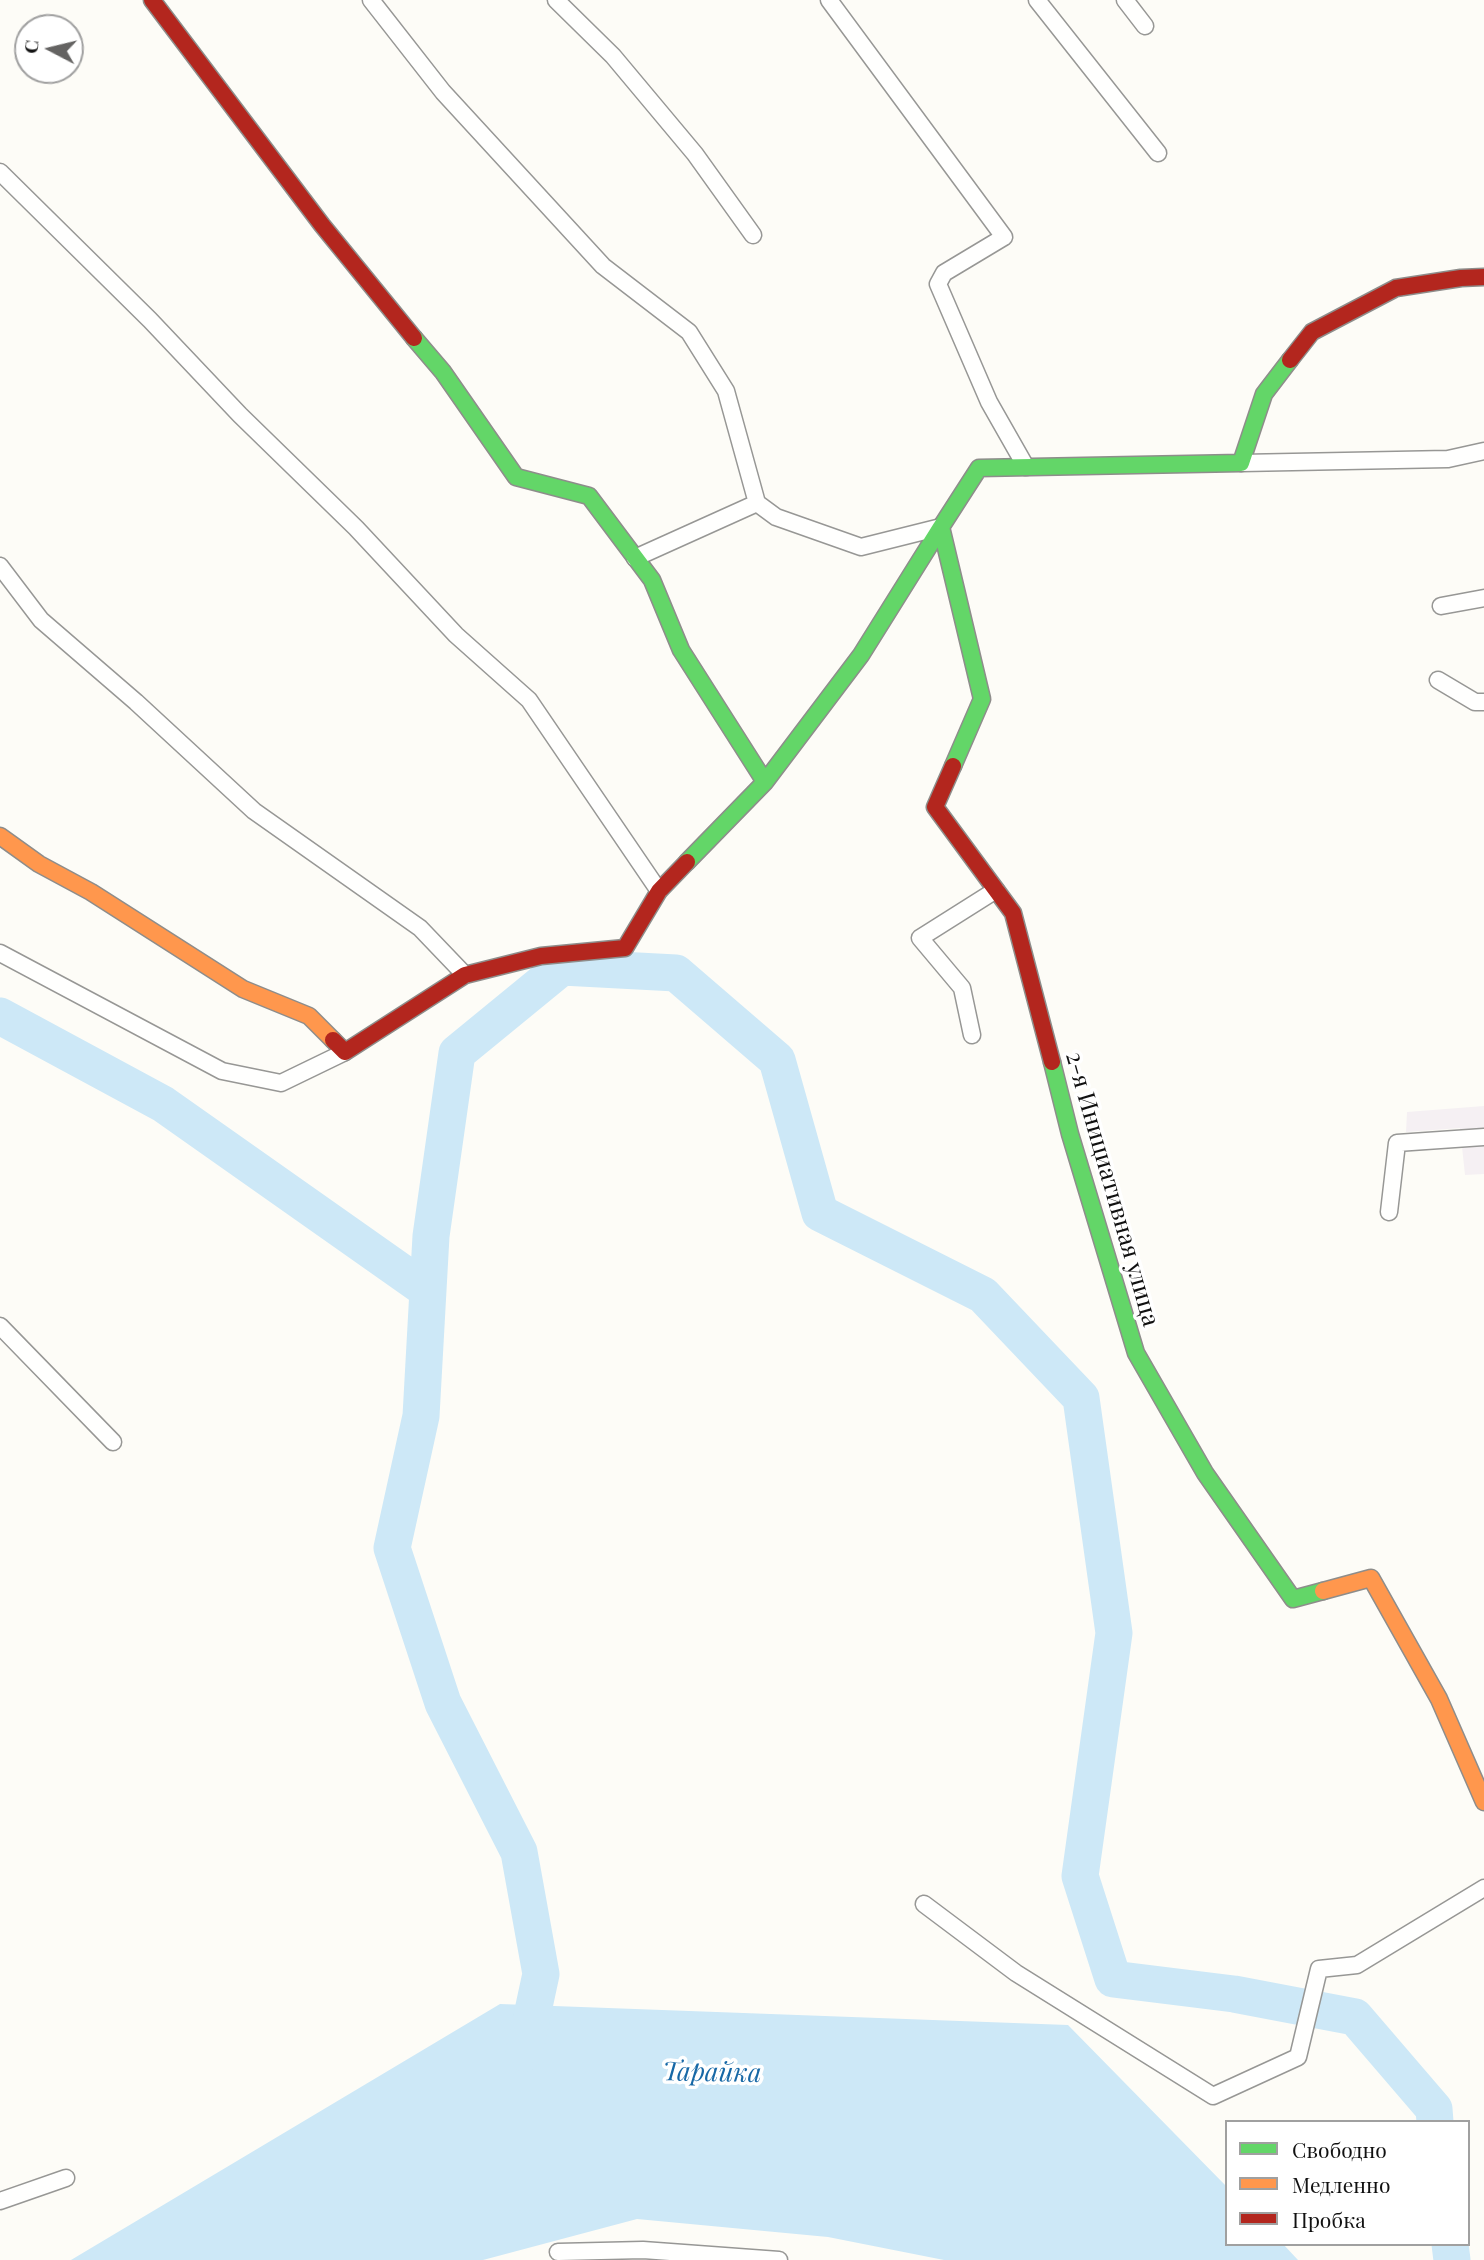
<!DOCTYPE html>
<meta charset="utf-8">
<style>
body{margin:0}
#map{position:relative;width:1484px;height:2260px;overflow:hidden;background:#fdfcf7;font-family:"Playfair Display",serif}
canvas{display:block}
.legend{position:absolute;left:1225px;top:2120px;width:245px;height:126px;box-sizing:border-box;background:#fff;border:2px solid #a0a0a0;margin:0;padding:9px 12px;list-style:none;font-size:21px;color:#111}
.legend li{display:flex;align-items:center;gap:14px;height:35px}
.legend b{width:35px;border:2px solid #a0a0a0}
.north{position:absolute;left:14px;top:14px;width:70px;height:70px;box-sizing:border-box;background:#fff;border:2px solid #a0a0a0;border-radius:50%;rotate:277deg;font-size:19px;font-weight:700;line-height:28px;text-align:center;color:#111}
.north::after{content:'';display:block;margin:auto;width:24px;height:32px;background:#646362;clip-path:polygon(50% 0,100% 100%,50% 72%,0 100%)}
</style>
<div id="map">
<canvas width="1484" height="2260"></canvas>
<ul class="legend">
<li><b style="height:9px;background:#63d668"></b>Свободно</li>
<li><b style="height:9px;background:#ff974d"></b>Медленно</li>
<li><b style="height:9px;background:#b3261e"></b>Пробка</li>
</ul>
<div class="north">С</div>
</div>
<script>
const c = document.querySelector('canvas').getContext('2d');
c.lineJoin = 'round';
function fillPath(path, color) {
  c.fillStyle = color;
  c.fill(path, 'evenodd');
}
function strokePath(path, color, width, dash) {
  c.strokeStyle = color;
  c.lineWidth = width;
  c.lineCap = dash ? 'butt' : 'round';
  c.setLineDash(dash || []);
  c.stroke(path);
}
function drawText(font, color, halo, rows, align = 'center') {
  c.font = font + ' "Playfair Display",serif';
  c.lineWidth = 7;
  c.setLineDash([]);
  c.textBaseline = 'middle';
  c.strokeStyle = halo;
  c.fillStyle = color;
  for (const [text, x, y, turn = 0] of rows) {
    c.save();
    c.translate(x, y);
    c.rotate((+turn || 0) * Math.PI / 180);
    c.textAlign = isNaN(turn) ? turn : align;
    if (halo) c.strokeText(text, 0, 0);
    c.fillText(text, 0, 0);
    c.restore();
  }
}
fillPath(new Path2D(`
 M1484,1106V1174L1465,1175L1460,1128L1406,1132L1407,1112Z`), '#f5f0f3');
fillPath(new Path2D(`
 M500,2004L1068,2025L1227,2187V2244H1283L1298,2260H944L828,2237L637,2219L483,2260H71Z`), '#cde8f7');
strokePath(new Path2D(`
 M0,1016L163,1104L427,1290
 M524,2053L541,1974L519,1852L443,1703L392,1548L421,1416L431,1236L457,1053L562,967L676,973L777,1060L820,1213L983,1295L1081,1398L1114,1633L1080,1876L1113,1979L1234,1994L1355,2017L1434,2109L1435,2122
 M1450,2244L1452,2260`), '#cde8f7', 37);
const street = new Path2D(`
 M371,0L443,92L603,266L689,332L726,391L757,503L776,517L861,547L941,527
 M556,0L613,56L695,154L753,235
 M829,0L1004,237L944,273L938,284L989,402L1026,467
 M1037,0L1158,153
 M1125,0L1145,26
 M0,172L150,320L240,415L356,528L456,635L529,700L659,891
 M1241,463L1448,459L1484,451
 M635,558L757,503
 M0,566L41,620L136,702L254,811L420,928L465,975
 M1441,606L1484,598
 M1438,680L1475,702H1484
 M0,953L222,1071L281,1083L345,1052
 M972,1035L962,988L920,938L996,890
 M1389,1212L1397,1143L1484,1137
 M0,1326L113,1442
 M924,1904L1016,1973L1213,2096L1298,2057L1319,1969L1357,1965L1484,1888
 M0,2201L66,2178
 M558,2252L643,2250L779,2260`);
const fast = new Path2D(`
 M414,338L443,372L516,477L589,496L652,580L681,650L765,782
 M953,766L982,699L941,527L979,468L1241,463L1264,394L1290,360
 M687,862L765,782L861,655L941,527
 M1052,1062L1070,1134L1136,1353L1205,1473L1293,1599L1323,1591`);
const slow = new Path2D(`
 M0,836L39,864L91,892L243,989L309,1016L333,1040
 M1323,1591L1371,1578L1439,1699L1484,1802`);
const jam = new Path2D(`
 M152,0L322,225L414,338
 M1290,360L1312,332L1396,288L1461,278L1484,277
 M953,766L935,807L1013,913L1052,1062
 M333,1040L345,1052L465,975L541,956L625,948L659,891L687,862`);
strokePath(street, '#979795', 19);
strokePath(fast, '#8e8d8b', 19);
strokePath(slow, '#8e8d8b', 19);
strokePath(jam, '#8e8d8b', 19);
strokePath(street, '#fffffe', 16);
strokePath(fast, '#63d668', 16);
strokePath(slow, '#ff974d', 16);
strokePath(jam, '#b3261e', 16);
drawText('24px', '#111', '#fff', [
 ["2-я Инициативная улица",1112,1189,74]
]);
drawText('italic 26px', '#1768a6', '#fff', [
 ["Тарайка",712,2073,1]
]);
</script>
